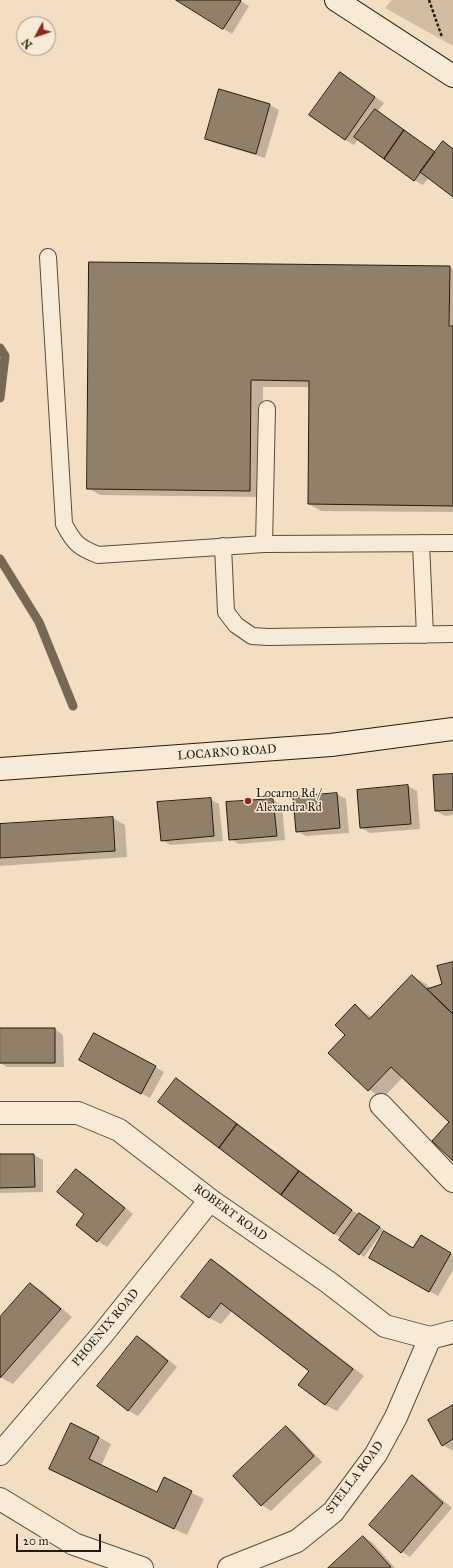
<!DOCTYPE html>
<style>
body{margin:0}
#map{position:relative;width:453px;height:1568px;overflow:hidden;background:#f3dec1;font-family:"IM FELL Great Primer",serif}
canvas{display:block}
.north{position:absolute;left:16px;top:16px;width:40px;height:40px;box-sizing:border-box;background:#f7ead7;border:1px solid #a39786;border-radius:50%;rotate:230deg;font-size:11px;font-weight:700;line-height:16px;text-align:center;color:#251b0c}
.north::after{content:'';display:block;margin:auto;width:14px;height:18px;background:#8f2418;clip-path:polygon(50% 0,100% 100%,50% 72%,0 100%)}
.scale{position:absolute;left:16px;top:1534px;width:85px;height:18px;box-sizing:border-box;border:2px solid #251b0c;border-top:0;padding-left:5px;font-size:12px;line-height:14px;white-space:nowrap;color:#251b0c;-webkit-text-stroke:3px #f7ead7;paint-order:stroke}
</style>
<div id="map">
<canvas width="453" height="1568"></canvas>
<div class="north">N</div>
<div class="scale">20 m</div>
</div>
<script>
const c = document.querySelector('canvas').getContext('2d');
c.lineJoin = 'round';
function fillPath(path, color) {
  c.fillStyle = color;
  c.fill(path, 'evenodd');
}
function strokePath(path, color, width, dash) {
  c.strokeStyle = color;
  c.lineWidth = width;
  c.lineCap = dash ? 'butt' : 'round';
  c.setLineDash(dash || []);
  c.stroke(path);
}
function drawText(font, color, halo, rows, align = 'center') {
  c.font = font + ' "IM FELL Great Primer",serif';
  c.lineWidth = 3;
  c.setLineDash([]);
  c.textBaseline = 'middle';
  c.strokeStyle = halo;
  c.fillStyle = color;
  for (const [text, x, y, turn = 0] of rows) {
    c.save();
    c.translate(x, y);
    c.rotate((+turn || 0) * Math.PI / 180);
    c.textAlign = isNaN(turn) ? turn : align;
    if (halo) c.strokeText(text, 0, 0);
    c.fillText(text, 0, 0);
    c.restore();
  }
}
fillPath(new Path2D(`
 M392,0H453V46L385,8Z`), '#d0bda2');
fillPath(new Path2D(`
 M178,0H239L249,6L232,34Z
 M340,73L384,103L378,111L436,153L443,142L453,148V195L429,177L423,185L414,180L358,139L354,145L345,140Z
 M220,90L270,105L279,110L265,158L215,143L206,138Z
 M90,263L450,267L453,269V512L321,511L309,504L310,387H263L262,497L100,495L88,488Z
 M453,775V815L445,816L436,811Z
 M408,786L417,791L420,829L370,833L361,828Z
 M337,794L346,799L349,833L306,836L297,831Z
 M210,799L219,804L223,841L170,845L162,840Z
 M273,800L282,805L285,840L239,844L230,839L227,803Z
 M113,818L125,825L127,857L0,866V825Z
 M453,963V1160L451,1122L403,1077L383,1098L369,1090L346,1035L355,1006L372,1017L412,976L426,984L431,989L444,985Z
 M0,1029H55L63,1035L64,1067H7L0,1063Z
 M89,1065L155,1067L164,1072L150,1098Z
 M176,1079L185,1084L359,1215L364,1216L384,1230L364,1257L341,1240L342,1238L334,1234Z
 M0,1155H34L43,1160V1192L0,1193Z
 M76,1170L85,1175L133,1214L107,1247L98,1241L77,1224L86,1214Z
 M421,1237L453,1255V1270L438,1296L370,1258L414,1250Z
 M211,1260L223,1267L364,1376L337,1411L325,1405L310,1371L232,1311L221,1324L209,1318L183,1297Z
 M30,1284L42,1291L72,1317L13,1384L0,1377V1319Z
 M138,1337L147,1342L177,1367L138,1416L129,1411L99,1386Z
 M453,1407V1451L443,1445Z
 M286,1427L295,1433L322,1462L271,1511L262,1505L234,1476Z
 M99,1437L111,1444L101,1466L157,1493L164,1479L204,1499L187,1535L62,1475Z
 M412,1476L421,1481L452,1508L410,1557L402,1552Z
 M363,1537L372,1542L395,1568H329Z`), '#0003');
strokePath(new Path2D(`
 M0,348L5,356L0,398
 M0,559L39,622L73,706`), '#776853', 9);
const building = new Path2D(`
 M176,0H240L241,1L223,29Z
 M340,72L375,97L345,140L309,115Z
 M219,89L270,104L256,154L205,139Z
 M375,109L404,130L384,159L354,137Z
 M404,130L435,152L414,181L384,159Z
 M443,141L453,149V197L420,172Z
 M89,262L450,266L449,326H453V506L308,504L309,381L251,380L250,491L87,489Z
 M453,774V810L435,811L433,775Z
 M408,785L411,824L360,828L357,790Z
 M337,793L340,828L296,832L293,797Z
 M211,798L214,836L161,841L157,802Z
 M273,799L277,836L229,840L226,802Z
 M113,817L115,851L0,858V824Z
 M453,962V1014L427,989L442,984L437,966Z
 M412,975L453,1014V1161L432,1141L449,1122L391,1067L368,1091L328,1053L345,1035L335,1025L355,1004L369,1019Z
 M0,1028H55V1063H0Z
 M94,1033L156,1066L141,1094L79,1060Z
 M176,1078L237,1124L219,1148L158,1102Z
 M237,1124L299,1171L281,1195L219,1148Z
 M0,1154H34L35,1187L0,1188Z
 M76,1169L125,1208L97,1242L76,1225L84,1214L57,1192Z
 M299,1171L352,1210L334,1234L281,1195Z
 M359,1213L380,1227L359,1255L339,1240Z
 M384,1231L413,1248L421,1235L451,1253L429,1292L369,1258Z
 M211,1259L353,1369L325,1405L298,1385L309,1371L221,1303L209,1318L181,1297Z
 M30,1283L61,1309L0,1378V1317Z
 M137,1336L168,1361L128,1411L97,1386Z
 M453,1405V1439L442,1446L428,1420Z
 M71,1423L99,1437L89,1459L157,1492L164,1477L192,1491L174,1529L49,1469Z
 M286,1426L314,1456L261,1506L233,1476Z
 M412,1475L443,1503L401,1553L369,1525Z
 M363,1536L391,1567L389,1568H328Z`);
fillPath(building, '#90806a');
strokePath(building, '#251b0c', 1);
const lane = new Path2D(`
 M48,257L64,524C74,543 78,547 98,555L264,544L453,543
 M421,543L425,635
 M264,544L267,409
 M223,546L226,612L236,625L252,636L268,637L453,634`);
const street = new Path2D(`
 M381,1105L453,1181
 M0,1113H78L119,1130L210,1200L328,1282L385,1326L430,1338L453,1332
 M0,1454L101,1336L210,1200
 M0,1499L74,1544L142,1568
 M229,1568L297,1541L333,1512L376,1454L396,1417L430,1338`);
const secondary = new Path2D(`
 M336,0L453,76
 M0,769L331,745L453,729`);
strokePath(lane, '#584c39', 18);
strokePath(street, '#584c39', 24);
strokePath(secondary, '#251b0c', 24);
strokePath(new Path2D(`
 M429,0L442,37`), '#251b0c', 2.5, [3, 2]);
strokePath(lane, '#f7ead7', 16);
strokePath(street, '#f7ead7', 22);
strokePath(secondary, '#f7ead7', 22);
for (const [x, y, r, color] of [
 [248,801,4,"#8f2418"]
]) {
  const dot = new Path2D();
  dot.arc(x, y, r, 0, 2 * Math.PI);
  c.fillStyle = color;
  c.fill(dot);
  strokePath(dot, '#f7ead7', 1.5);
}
drawText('12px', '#251b0c', '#f7ead7', [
 ["LOCARNO ROAD",227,753,-4],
 ["ROBERT ROAD",230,1213,36],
 ["PHOENIX ROAD",106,1328,-50],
 ["STELLA ROAD",355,1478,-53]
]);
drawText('12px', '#251b0c', '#f7ead7', [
 ["Locarno Rd /",256,794],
 ["Alexandra Rd",256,808]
], 'left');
</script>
